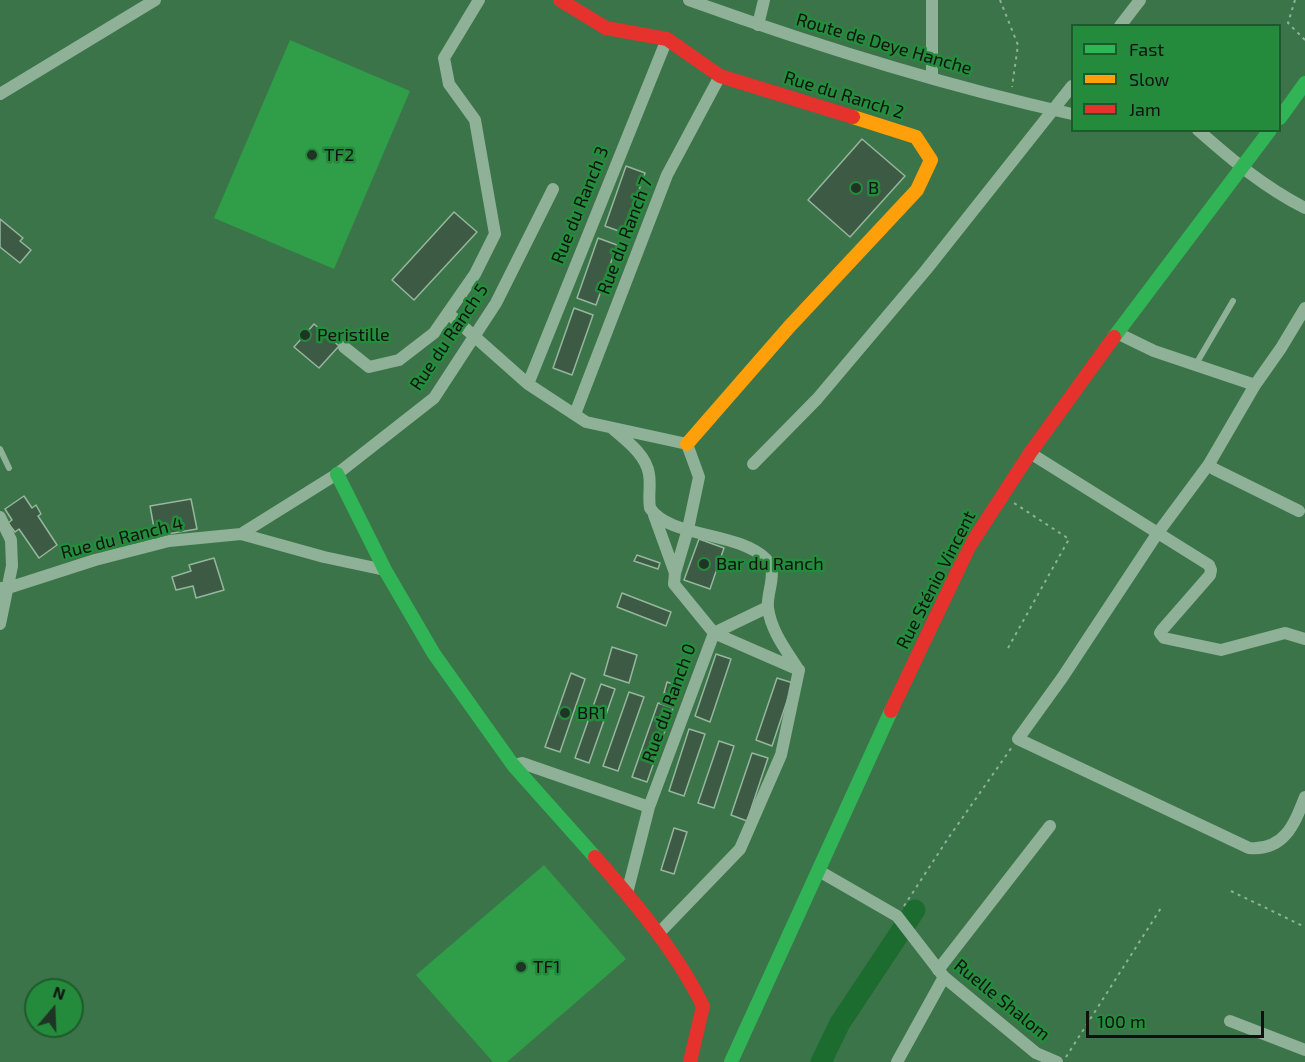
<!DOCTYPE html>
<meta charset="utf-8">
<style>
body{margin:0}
#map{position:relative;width:1305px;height:1062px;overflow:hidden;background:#3b7449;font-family:"Exo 2",sans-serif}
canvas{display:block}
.legend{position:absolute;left:1071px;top:24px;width:210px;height:108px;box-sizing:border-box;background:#248b3c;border:2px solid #1c5a2b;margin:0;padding:8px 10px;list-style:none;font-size:18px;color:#111}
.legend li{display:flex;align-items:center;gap:12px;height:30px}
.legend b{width:30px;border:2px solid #1c5a2b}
.north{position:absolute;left:24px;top:978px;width:60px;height:60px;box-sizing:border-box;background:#248b3c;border:2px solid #1c5a2b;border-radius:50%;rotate:19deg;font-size:16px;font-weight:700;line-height:24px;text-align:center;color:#111}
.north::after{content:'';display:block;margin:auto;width:21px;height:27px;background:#203425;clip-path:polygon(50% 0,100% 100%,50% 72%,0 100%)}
.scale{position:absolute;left:1086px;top:1011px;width:178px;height:27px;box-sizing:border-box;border:3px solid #111;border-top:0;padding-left:8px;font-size:18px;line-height:21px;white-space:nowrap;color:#111;-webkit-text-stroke:4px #248b3c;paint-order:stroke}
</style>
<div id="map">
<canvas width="1305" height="1062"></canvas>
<ul class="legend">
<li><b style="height:8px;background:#30b455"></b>Fast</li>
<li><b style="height:8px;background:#ff9f0a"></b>Slow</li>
<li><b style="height:8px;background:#e5322d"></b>Jam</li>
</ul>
<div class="north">N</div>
<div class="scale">100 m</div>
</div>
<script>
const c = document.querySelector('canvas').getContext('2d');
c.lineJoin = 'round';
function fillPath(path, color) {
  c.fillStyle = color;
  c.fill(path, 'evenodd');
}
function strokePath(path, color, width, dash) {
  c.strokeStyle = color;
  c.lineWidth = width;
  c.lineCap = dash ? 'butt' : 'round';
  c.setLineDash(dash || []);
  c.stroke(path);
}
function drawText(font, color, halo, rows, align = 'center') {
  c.font = font + ' "Exo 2",sans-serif';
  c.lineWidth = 5;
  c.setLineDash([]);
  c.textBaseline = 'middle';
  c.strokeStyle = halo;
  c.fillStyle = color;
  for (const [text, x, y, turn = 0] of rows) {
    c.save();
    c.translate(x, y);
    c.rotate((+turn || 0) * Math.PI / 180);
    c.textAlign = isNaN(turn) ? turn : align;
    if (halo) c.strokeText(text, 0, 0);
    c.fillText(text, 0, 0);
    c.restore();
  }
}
fillPath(new Path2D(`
 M290,40L410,91L334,269L214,218Z
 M544,865L626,959L507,1062H493L416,975Z`), '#309d48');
strokePath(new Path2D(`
 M821,1062L840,1023L915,910`), '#1c6c30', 21);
const building = new Path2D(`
 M862,139L905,176L850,237L808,200Z
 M626,166L645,173L624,233L605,226Z
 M454,212L477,232L414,300L392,280Z
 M0,219L23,238L20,241L31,250L20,263L0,247Z
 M598,238L617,245L596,305L577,298Z
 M574,308L593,315L572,375L553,368Z
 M314,324L339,346L319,368L294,347Z
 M24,496L32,508L36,505L41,514L38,516L57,545L39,558L19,529L15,532L8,523L12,520L5,509Z
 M191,499L197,529L167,534L165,526L154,528L150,506Z
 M699,539L724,548L710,589L684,580Z
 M637,555L660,563L658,569L634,561Z
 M214,558L224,590L196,598L193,586L176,590L172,577L191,571L189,565Z
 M622,593L671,612L666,626L617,607Z
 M612,647L637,655L629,683L604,675Z
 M716,654L731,659L710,722L695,716Z
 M571,673L585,679L560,752L545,747Z
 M777,678L793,683L772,746L756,740Z
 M667,682L679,686L677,692L672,690L671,695L664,693Z
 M601,684L615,689L589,763L575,758Z
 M629,692L644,697L618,771L603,766Z
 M658,703L673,708L647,782L632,777Z
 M689,729L705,734L684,796L669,791Z
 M719,741L734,746L714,808L698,803Z
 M752,753L768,758L747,821L731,815Z
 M674,828L687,832L674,874L661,870Z`);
fillPath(building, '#3d5b44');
strokePath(building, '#96b79e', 1.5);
strokePath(new Path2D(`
 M1000,0L1018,45L1012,87
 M1295,0L1288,23L1305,40
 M1008,648L1069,539L1014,503
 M1231,891L1305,927
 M904,906L949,837L1012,747
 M1066,1057L1161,908`), '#8fb197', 2, [3, 4.5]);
strokePath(new Path2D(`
 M1196,364L1233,301
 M0,449L9,468`), '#8fb197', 6);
strokePath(new Path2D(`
 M689,0C814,45 942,85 1072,114
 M932,0V78
 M758,25L764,0
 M1120,26L1140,0
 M0,94L155,0
 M1198,130C1232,160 1264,187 1305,208
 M448,313L528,384L586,422L687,444L699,477L688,529L675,573L674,584L714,633L768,607
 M1117,333L1154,351L1255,385L1281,348L1305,308
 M344,347L369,367L399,360L434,333L475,274L495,234L475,120L449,84L444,58L479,0
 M528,384L667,39
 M1255,385L1209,464L1214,469L1299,511
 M575,414L667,175L720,76
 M613,429C627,441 646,455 649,474C651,485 648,497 650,508C669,538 737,531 766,559C779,572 766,592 768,608C771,631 786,650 798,669
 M1030,453L1209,565L1211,570L1210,575L1162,630L1160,633L1164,638L1221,650L1285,633L1305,639
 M753,464L817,399L926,270L1072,86
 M1209,464L1157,534L1062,678L1018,739L1249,848C1284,851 1294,825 1305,797
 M654,515L675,573
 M0,517L11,540L12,566L0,624
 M241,534L337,474L434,398L496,303L553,189
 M0,588H8L95,560L169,541L241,534L324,557L385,570
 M513,765L522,763L649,807
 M819,871L897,916L944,977L1036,1053L1057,1062
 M627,893L649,807L714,633L799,670L781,755L740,849L658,934
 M938,970L1050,826
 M1230,1021L1305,1050
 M897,1062L944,977`), '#8fb197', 12);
strokePath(new Path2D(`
 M1280,118L1305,83
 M1114,337L1270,130
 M337,474L385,570L434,654L513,765L595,857
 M731,1062L891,711`), '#30b455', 14);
strokePath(new Path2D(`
 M687,444L789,327L917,190L931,160L916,137L853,117`), '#ff9f0a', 14);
strokePath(new Path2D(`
 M560,0L606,28L667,39L720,76L853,117
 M891,711L969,547L1030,453L1114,337
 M595,857C634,901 677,953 703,1006L690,1062`), '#e5322d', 14);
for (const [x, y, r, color] of [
 [312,155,6,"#203425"],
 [856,188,6,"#203425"],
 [305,335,6,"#203425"],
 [704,564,6,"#203425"],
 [565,713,6,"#203425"],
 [521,967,6,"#203425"]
]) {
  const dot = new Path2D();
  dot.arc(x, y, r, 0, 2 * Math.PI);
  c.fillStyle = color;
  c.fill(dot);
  strokePath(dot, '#248b3c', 2);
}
drawText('18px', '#111', '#248b3c', [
 ["Route de Deye Hanche",884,44,16],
 ["Rue du Ranch 2",844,95,17],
 ["Rue du Ranch 3",580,205,-68],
 ["Rue du Ranch 7",625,236,-69],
 ["Rue du Ranch 5",449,337,-56],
 ["Rue du Ranch 4",122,538,-14],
 ["Rue Sténio Vincent",936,580,-63],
 ["Rue du Ranch 0",669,703,-70],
 ["Ruelle Shalom",1002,1000,39]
]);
drawText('18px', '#111', '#248b3c', [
 ["TF2",324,155],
 ["B",868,188],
 ["Peristille",317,335],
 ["Bar du Ranch",716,564],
 ["BR1",577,713],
 ["TF1",533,967]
], 'left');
</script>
